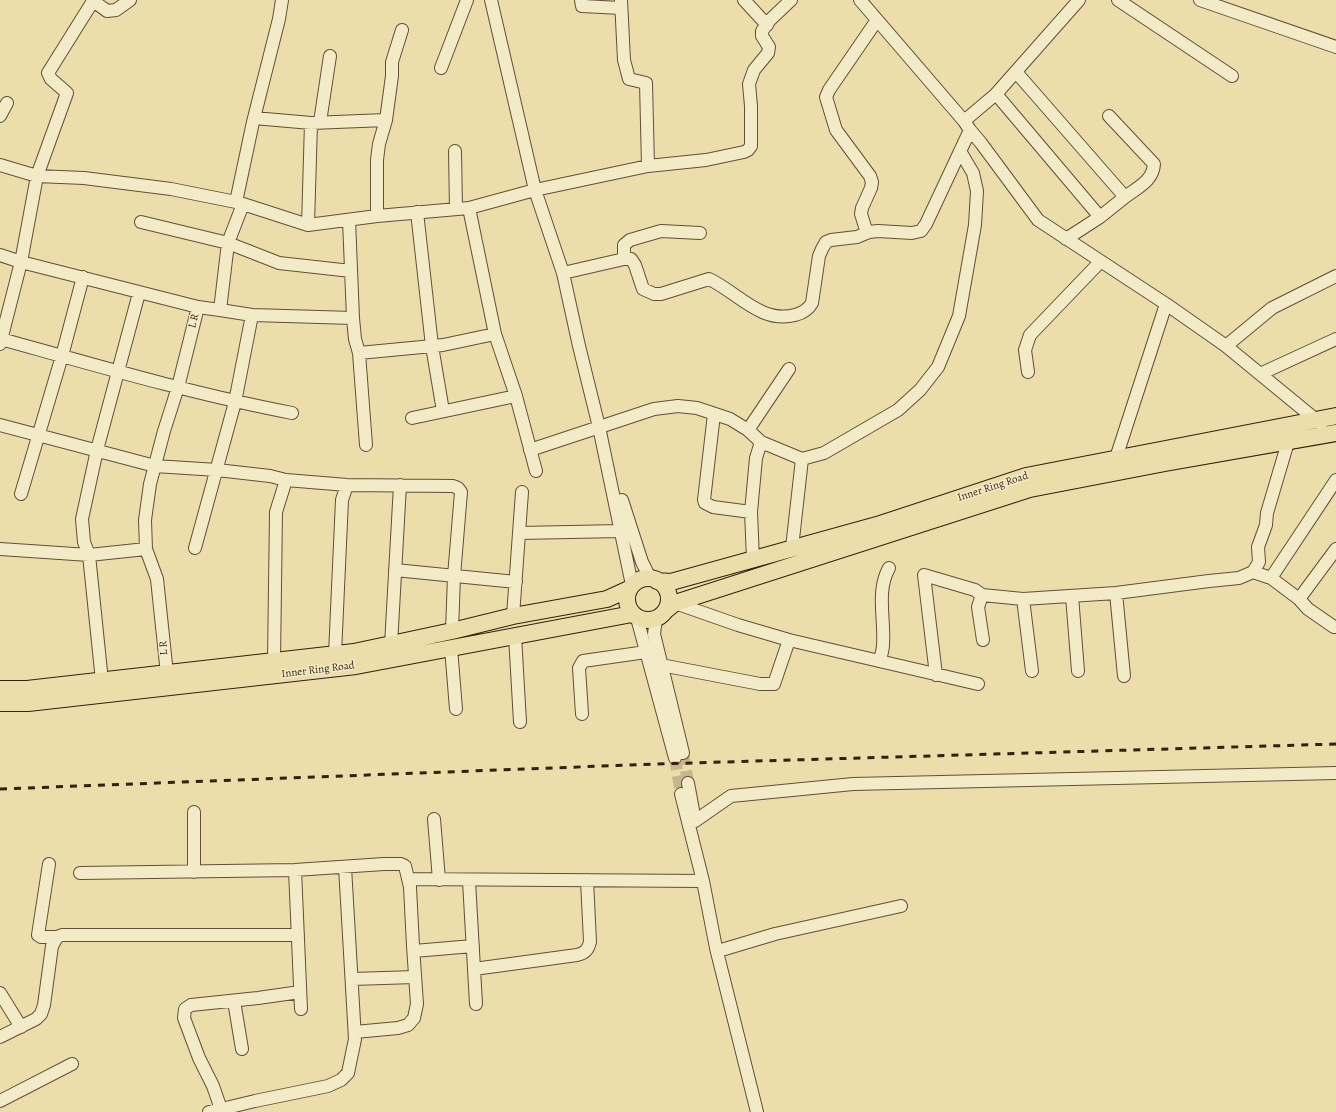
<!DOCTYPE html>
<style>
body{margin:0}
canvas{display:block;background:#ecdeaa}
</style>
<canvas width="1336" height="1112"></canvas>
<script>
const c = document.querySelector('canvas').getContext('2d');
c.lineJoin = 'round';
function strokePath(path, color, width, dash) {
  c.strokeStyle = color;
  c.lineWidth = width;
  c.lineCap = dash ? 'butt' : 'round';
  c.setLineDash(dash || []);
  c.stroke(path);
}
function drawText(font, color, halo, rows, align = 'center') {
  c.font = font + ' Alegreya,serif';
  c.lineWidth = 3;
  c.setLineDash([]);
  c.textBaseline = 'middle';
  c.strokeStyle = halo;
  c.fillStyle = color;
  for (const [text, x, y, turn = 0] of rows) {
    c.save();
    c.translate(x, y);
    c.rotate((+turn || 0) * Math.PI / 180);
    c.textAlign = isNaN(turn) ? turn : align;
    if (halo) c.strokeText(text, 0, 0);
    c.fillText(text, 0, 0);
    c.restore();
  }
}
strokePath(new Path2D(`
 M683,753L688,783
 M675,758L681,794`), '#c7b88c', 12, [12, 6]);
const minor = new Path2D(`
 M92,0L107,11L116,10L130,0
 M491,0L535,190L563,273L579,346L599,427L632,585
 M581,0L582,6L621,8
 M621,0L624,60L629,79L646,83L648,166
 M744,0L767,25
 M860,0L964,121L970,130L981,143L1038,220L1166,304L1226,346L1321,424
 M1118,0L1232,76
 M1200,0L1336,47
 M441,68L467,0
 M1016,72L1125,197L1100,217L1066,239
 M996,94L1100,217
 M0,116L7,103
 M1109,116L1154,164C1153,181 1138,187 1125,197
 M254,118L311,123L386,120
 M964,121L996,94L1079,0
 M320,122L330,56
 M455,151L456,209
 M0,165L37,176L84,178L171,189L236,202
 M243,204L308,225L377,216L469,208L535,190L648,166L706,160L744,152L748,150L751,146V106L749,84L754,70L768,53L769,47L762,36V31L770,20L791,0
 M469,208L495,334L516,396L536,471
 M417,212L432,346L443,411
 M377,216V160L379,144L386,120L392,76V62L402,30
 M349,220L353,318L355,339L359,353L366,445
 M141,222L228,243L279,263L351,271
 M308,225L311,123
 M867,233L861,214L862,208L871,188L872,182L870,176L836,130L826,97L829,90L877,20
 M0,255L21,262L198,307
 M624,259V245L630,240L661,231L700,233
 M563,273L624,259H631L635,265L643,289L654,294H661L709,279C737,292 761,324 795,315C803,313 808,310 812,303L819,256L822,249L826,242L831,240L857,237L869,232L878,231L912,233L921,231L926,224L970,130
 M220,310L252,315L353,318
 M1,339C98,366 193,394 292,413
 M0,344L21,262L37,176L67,93L51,79L48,73L93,1
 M1226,346L1272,308L1336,276
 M359,353L443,345L495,334
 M1028,372L1025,350L1030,335L1100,262
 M1260,374L1336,339
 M714,414L704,500L705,503L713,507L751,512
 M412,418L516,396
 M0,425L155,466L217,470L270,476L286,480L347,485L453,486L458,488L461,492L454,576L452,631
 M748,430L789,369
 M530,450L654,409L678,406L697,408L730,419L748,430L761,442L802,459L824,453L898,410L920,390L938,367L959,316L975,225L977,191L973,173L960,151
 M1116,458L1166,304
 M21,494L62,356L83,277
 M622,500L642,562L650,578
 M519,533L621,531
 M195,548L235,402L252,315
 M792,548L802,459
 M0,549L89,555L146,549
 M1336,549L1299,599L1308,609L1334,627H1336
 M753,559L751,512L756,458L761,442
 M395,570L516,582
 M1253,572L1259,562L1258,547L1266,525L1267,513L1288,442
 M1271,578L1299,599
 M1116,593L1124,676
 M982,595L978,607L983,640
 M1072,596L1078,671
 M1023,599L1032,671
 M675,603L738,625L789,640L978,684
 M513,616L522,492
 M637,618L675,758
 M656,619L654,634L683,753
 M515,636L520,722
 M391,645L400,485
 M451,648L456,709
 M335,654L342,500L347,485
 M880,660C881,655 883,650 883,645C885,619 876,591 889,568
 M274,661L276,512L286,480
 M661,665L760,684H774L789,640
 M167,674L157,579L146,549L145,520L150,484L164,431L178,387L198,307L220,310L228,243L243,204L236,202L253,122L279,19L282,0
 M936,675L924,575L975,590L982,595L1023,599L1116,593L1209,581L1239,578L1253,572L1271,578L1336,480
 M102,681L89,555L84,542L82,519L97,450L139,293
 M582,714L579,668L583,661L646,652
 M688,783L693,810
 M681,794L703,881L716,948L757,1112
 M434,819L439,880
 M695,821L731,796L853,784L1336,773
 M49,864L38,935L41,937H57
 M295,870L301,1009
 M194,872V812
 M80,873L295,870L384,864H401L405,866L410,887L413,946L417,1004L414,1018L408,1025L398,1028L355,1032
 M408,879L703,881
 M469,881L476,1004
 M414,951L473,946
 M718,951L775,934L901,906
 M474,969L577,955C585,953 588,950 590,942L587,880
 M352,979L415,977
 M0,993L21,1027
 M234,1001L242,1049
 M0,1037L36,1019L41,1014L44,1005L52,946L57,937L62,935H298
 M0,1101L72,1064
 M221,1109L213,1086L199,1058L184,1018L185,1009L191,1005L258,998L300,992
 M209,1112L255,1101L328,1086L341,1080L348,1073L355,1039L345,867`);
const major = new Path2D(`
 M627 599a21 21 0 1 1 42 0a21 21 0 1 1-42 0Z
 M657,581L671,582L877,525L1026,476L1336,416
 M665,611L675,603L1030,489L1165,463L1336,433
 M0,689H27L354,652L452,631L513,616L607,599L629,589
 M0,703H28L356,666L632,614`);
strokePath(minor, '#634e38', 14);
strokePath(major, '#351e12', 18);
strokePath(minor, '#f3eac8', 12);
strokePath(major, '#ecdeaa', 16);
strokePath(new Path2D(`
 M0,789L656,764L1336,744`), '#351e12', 3, [7, 7]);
drawText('11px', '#351e12', '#f3eac8', [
 ["L R",194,321,-76],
 ["Inner Ring Road",993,487,-18],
 ["L R",164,648,-95],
 ["Inner Ring Road",318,670,-7]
]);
</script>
